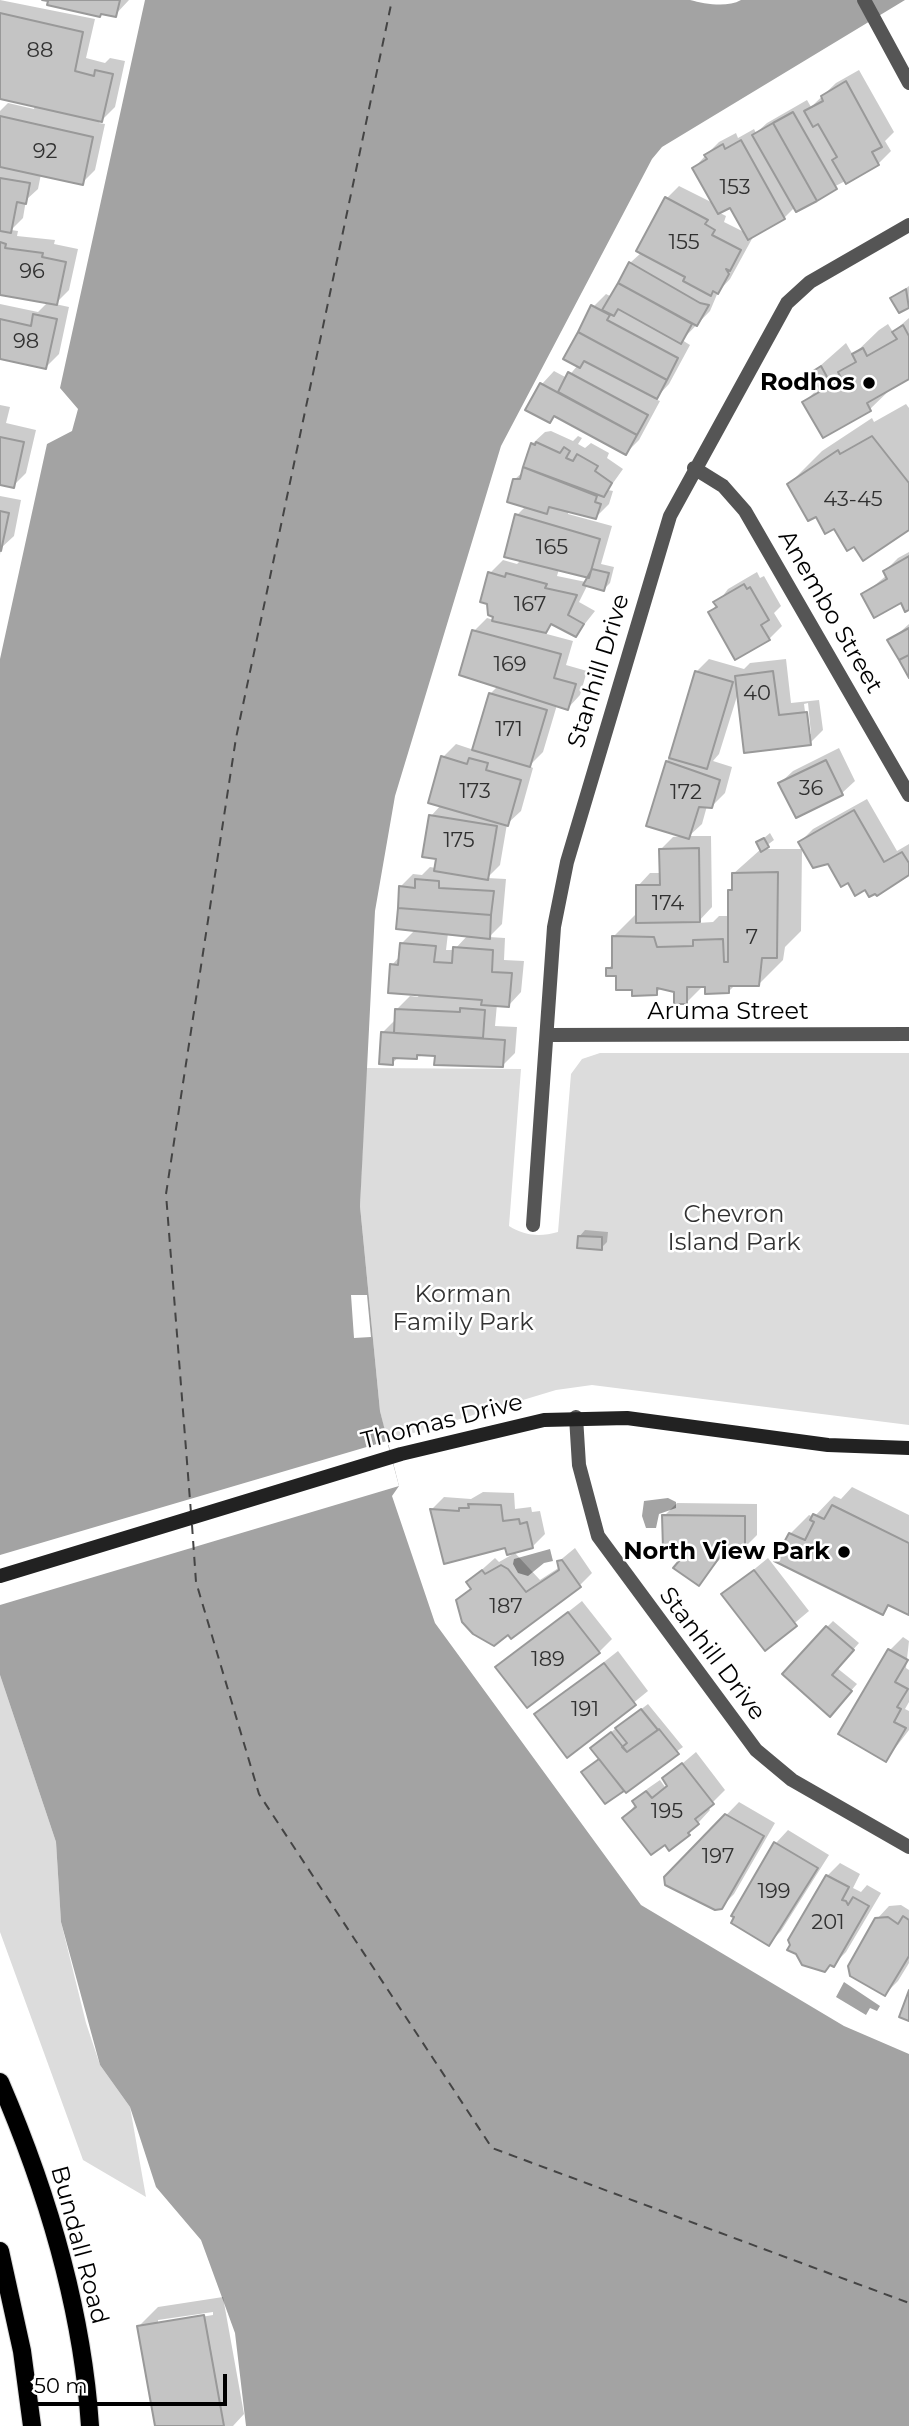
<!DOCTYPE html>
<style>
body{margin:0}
#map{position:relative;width:909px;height:2426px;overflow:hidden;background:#fff;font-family:Montserrat,sans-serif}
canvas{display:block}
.scale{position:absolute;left:21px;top:2374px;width:206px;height:32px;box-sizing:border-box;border:4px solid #000;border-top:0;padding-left:9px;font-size:21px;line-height:24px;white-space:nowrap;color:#000;-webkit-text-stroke:5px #fff;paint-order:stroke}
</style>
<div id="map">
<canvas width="909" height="2426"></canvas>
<div class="scale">50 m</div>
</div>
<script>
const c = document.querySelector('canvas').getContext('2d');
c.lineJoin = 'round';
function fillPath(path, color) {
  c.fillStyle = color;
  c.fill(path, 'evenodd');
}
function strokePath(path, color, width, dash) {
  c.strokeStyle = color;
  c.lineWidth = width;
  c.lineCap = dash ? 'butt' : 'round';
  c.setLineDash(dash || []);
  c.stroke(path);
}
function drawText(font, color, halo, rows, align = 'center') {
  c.font = font + ' Montserrat,sans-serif';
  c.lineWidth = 5;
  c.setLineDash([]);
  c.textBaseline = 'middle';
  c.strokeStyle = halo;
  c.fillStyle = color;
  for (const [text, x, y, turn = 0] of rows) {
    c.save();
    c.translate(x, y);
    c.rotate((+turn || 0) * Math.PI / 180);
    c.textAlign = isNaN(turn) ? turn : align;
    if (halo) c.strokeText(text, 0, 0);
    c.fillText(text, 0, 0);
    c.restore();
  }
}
fillPath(new Path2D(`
 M600,1053H909V1425L592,1385L556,1390L387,1441L380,1411L360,1206L366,1068L521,1069L509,1226C525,1236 540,1237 558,1232L571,1074L582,1059Z
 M0,1675L56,1842L61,1922L86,2023L100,2065L130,2107L146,2197L83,2160L0,1932Z`), '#dcdcdc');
fillPath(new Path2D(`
 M145,0H690C705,4 727,8 741,0H905L662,147L652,159L501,446L395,796L375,911L360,1206L380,1411L399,1486L392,1496L435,1623L641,1905L844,2026L909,2054V2426H246L235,2333L201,2240L156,2187L130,2107L100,2065L61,1922L56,1842L0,1675V659L47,444L72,431L78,409L60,388Z
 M668,1498L676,1502V1508L659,1514L656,1528H646L642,1516L644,1501Z
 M550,1549L553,1561L544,1563L528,1576L518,1573L513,1564L514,1559Z
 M844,1982L880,2006L877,2011L870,2008L866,2015L836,1997Z`), '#a3a3a3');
fillPath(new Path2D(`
 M351,1295H367L371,1337L354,1338Z
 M387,1441L399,1486L0,1605V1555Z`), '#fff');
fillPath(new Path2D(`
 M0,0L95,19L86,58L105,63L110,58L125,61L115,107L99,123L105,124L95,170L82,183L41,174L38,189L26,200L23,218L11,230L18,231L17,236L55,240L54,244L78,249L69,290L55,304L69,307L59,354L46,367L0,356V304L38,312L47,303L0,281V111L8,103L34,109L35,105L0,98Z
 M50,0H129L115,15Z
 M859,70L894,132L885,141L891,151L878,164L795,207L784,218L753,237L730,279L718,292L710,311L682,340L690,345L669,384L655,399L660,401L639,440L626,453L555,416L550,421L528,409L542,384L554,371L567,378L578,365L593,307L606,294L612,297L630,263L642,252L666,199L679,186L715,204L694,168L706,155L719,142L736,133L738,138L754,129L756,133L767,123L807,100L811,107L836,83ZM730,205L746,233L724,222L726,216L718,212Z
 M909,286V306L900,311L892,298Z
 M909,318V377L895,385L870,409L823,436L804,402L820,387L812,373L846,343L853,355L879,330L888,324L893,332Z
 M906,404L909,408V529L855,544L816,515L789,484L822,451L872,418L874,422Z
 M0,405L10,407L6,423L36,430L26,473L13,486L0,483Z
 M551,431L573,441L578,436L582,438L578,444L585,448L591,443L609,453L607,458L623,469L608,490L613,491L609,504L596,517L569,510L568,514L612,526L601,564L614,567L610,583L604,589L588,584L579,602L595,611L576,635L553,623L543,633L573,641L566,665L587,671L580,695L568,708L557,705L543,752L529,766L533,768L521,811L507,824L500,865L487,878L506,879L502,924L489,937L505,938L504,960L524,961L521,992L509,1005L497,1004L495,1026L517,1027L515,1053L502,1066L420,1054L416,1057L399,1056L392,1064L382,1033L396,1019L397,1009L410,996L418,997L419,994L392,965L400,956L401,944L416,929L400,887L413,874L422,875L430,867L436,868L438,857L431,816L441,805L443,757L456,744L474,750L490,694L498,686L474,631L487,618L494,620L490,573L503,560L517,564L522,559L517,515L526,506L514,480L525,470L529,457L526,455L532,444L545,432ZM559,569L589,576L586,582L557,576ZM448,933L468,935L454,950H446Z
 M0,496L21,500L14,536L1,548L0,555Z
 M909,552V608L901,601L863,595L887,575L885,571L898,558Z
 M757,572L760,578L764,576L781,606L774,613L782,626L769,639L710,613L728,589Z
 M909,624V675L890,641Z
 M709,659L744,669L750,663L786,659L791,703L819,700L823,730L810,743L739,690L719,754L713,761L732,767L725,793L712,806H707L702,824L689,836H711L712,907L697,923L713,922L719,916H730L729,891L733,886V874L761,849L758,843L770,833L774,840L762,849H802L801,931L785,947L783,960L758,985H735L728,992L703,986L687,1002L676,990L663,986L656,993L634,988L608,969L614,963L613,937L638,912V886L650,873H661L660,850L673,837L685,836L667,762L696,672ZM808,703L811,734H808L804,704Z
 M839,748L855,781L842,793L780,783L793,771Z
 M867,799L897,851L909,844V873L865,887L848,881L829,862L800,842L813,829Z
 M585,1230L608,1232L607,1242L601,1248L579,1237Z
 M852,1487L909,1515V1613L891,1604L883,1612L790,1534L809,1515L814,1517L834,1496L841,1499Z
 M483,1492L514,1493L515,1509L531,1507L532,1512L540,1511L545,1534L532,1547L507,1545L432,1509L444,1497L471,1499Z
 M677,1503L757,1504V1535L744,1548L724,1554L699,1584L685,1555V1548L664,1516Z
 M575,1548L592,1573L579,1586L458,1601L472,1587L468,1582L495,1558L499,1562L515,1553L540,1580L560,1567L558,1562Z
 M768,1558L809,1611L765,1648L724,1594Z
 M582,1601L612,1639L599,1652L498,1667Z
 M833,1621L859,1643L837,1668L857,1684L830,1714L827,1627Z
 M903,1637L909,1641L906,1668L909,1670V1702L905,1709L909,1711V1730L886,1760L890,1650Z
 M618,1651L648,1691L568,1756L536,1715Z
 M648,1704L683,1747L606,1801L589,1766L600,1758L598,1742Z
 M696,1752L725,1790L708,1807L710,1810L688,1834L666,1843L625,1818L647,1789L660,1780L665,1787L668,1784L664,1779Z
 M739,1802L775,1823L734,1894L721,1907L666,1877Z
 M788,1830L829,1855L781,1931L768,1944L776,1843Z
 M840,1863L860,1874L853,1888L861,1892L867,1885L881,1893L846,1952L833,1965L827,1876Z
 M901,1905L909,1910V1963L898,1981L885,1994L876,1920L889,1906Z
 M223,2297L244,2414L233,2426H156L139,2326L158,2307ZM213,2312V2315L158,2324V2320Z`), '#0003');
strokePath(new Path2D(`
 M191,1513L166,1194L236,738L392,0
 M192,1525L196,1582L259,1794L492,2148L909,2303`), '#444', 2, [9, 7]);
const building = new Path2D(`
 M42,0H120L116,17L101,14L100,17L47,5L48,1Z
 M0,13L83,32L75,71L94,76L95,70L113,74L102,122L0,99Z
 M846,81L882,147L872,152L879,165L846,184L832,160L837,157L818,124L813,127L804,111L823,101L821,96Z
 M793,112L837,189L817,201L773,123Z
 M0,116L93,137L83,185L0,167Z
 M773,123L817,201L796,212L752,135Z
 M741,140L785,219L748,240L730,208L718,214L692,168L707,159L704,155L723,144L725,149Z
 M0,178L30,183L26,204L17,202L11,233L0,231Z
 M665,197L708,220L705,224L715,230L712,235L741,250L730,271L726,269L729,274L718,294L713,291L711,296L683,281L685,277L636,251Z
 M0,242L6,244L5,248L43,253L42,257L66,262L57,305L0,295Z
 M629,262L700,303L709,305L697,326L618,283Z
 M618,283L692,324L681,344L618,309L614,316L602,310Z
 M906,289L909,308L899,313L890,298Z
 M591,305L610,315L607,320L678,358L667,380L578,332Z
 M33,314L57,319L46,369L0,359V319L31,326Z
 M903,325L909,336V379L867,403L871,411L823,438L802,402L821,391L810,373L821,366L832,386L842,380L838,372L856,362L852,354L863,348L867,356L897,339L892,332Z
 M578,332L667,380L657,399L584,361L580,368L563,359Z
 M568,372L648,415L637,435L558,392Z
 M540,383L637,435L626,455L554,416L550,423L525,410Z
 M872,436L909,483V530L863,561L854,547L847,551L834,529L825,534L816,517L808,521L787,484L838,450L840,454Z
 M0,437L24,442L14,488L0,485Z
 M536,442L560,453L564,447L570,451L566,458L573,461L577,454L598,466L595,471L612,483L604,497L523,467L531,443L535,445Z
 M523,467L597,496L595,502L601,504L596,519L549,507L547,514L507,502L513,479H520Z
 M0,511L9,513L1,551L0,550Z
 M515,514L600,539L589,578L504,557Z
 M909,556V610L905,612L901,603L874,618L861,594L887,579L883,571Z
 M592,569L609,573L604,591L583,585Z
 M488,572L505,577L506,573L547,584L545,588L577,595L568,615L584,624L576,637L551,624L546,633L492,621L493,617L488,615L487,604L480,602Z
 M744,584L747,589L750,587L769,620L761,625L770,640L735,660L708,612L717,607L713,602Z
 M909,628V655L899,660L887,640Z
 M472,630L561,654L554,678L576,684L568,710L459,675Z
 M909,655V678L899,660Z
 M695,671L733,682L707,769L669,758Z
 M773,671L779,715L807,712L811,745L744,753L735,676Z
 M489,693L547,710L530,767L472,750Z
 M441,756L467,764L469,758L488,763L486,770L521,780L508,826L428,803Z
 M826,760L843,795L796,818L778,783Z
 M666,761L720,780L712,808L699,807L689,839L646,826Z
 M854,810L884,862L902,852L909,863V875L877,896L875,894L869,897L865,890L855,896L848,883L841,887L828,864L813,868L798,842Z
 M429,815L497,826L488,880L434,871L436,859L422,857Z
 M764,838L769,847L761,852L756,842Z
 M699,848L700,922L636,923V885H660L659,849Z
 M778,872L777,958H762L759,986H729V993L705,994V987H687V1004H674V992L657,988V995L632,996V990H616V976H606V968H612V936L654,937L657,947L693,946V940L723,939L724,962H728V890H732V873Z
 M415,879L439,881V888L494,891L491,915L398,908L399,886L415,888Z
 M398,908L491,915L490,939L396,929Z
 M400,943L436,946L434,962L452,963L453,947L493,950L492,972L512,973L509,1007L481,1005L482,1000L388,993L390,964L398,965Z
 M460,1008L485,1010L483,1038L394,1033L395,1009L460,1012Z
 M381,1032L505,1040L503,1067L434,1065L435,1056L417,1055V1059L393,1058V1065L379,1064Z
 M578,1236L602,1237V1250L577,1248Z
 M468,1504L501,1505L503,1521L519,1519L520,1524L527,1522L533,1548L507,1555L505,1548L444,1564L430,1509L459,1511V1508H469Z
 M832,1505L909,1543V1615L888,1605L883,1615L774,1561L789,1533L805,1540L814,1522L810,1520L813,1514L824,1519Z
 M662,1515L745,1516V1550L732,1549L731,1556L721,1555L699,1586L673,1568L684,1555L683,1550L663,1549Z
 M562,1560L581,1587L511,1639L508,1635L494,1646L473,1634L462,1622L456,1600L471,1589L466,1582L482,1570L485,1574L501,1565L508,1569L526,1592L559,1570L557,1561Z
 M754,1570L797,1626L765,1651L721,1594Z
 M568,1612L600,1653L527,1708L495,1667Z
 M826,1626L854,1650L832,1675L852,1691L830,1717L782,1674Z
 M888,1649L908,1660L895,1682L908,1689L897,1707L901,1709L894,1722L906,1728L886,1762L838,1734Z
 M604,1663L636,1705L567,1758L534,1714Z
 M641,1709L658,1730L627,1752L622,1747L627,1743L615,1728Z
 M659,1729L679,1754L626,1793L590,1748L611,1732L627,1752Z
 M599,1759L624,1791L605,1804L581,1772Z
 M682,1763L714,1804L695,1819L699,1824L688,1833L690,1835L669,1851L665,1845L651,1855L622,1818L636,1807L632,1801L646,1791L652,1798L667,1786L662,1778Z
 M725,1814L764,1836L722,1909L715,1910L665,1885L664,1877Z
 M774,1842L818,1868L769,1946L731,1923L734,1917L731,1916Z
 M826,1875L849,1887L842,1900L846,1901L848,1905L853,1897L869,1906L834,1967L830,1965L825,1972L802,1965L796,1954L787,1950L790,1945L788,1940Z
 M903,1916L909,1920V1956L885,1996L850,1976L848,1966L875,1918L888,1917L898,1924Z
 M909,1990V2021L899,2017Z
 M204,2315L224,2426H155L137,2326Z`);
fillPath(building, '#c4c4c4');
strokePath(building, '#999', 2);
const primary = new Path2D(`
 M0,2082C47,2191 82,2306 90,2426
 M0,2251L22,2351L32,2426`);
strokePath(primary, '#dbdbdb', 20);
strokePath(new Path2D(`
 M864,0L909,83
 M694,468L723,486L745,511L909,795
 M547,1035L909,1034
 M533,1225L554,927L567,862L670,516L787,303L810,282L909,225
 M576,1417L579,1465L598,1536L756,1750L792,1780L909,1847`), '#555', 14);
strokePath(new Path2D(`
 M0,1576L401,1454L544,1420L627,1418L828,1445L909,1448`), '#222', 14);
strokePath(primary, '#000', 18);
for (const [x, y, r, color] of [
 [869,383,7,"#000"],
 [844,1552,7,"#000"]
]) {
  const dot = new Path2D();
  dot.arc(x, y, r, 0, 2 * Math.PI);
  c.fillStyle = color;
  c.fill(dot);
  strokePath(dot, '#fff', 2.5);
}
drawText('21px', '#313131', null, [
 ["88",40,51],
 ["92",45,152],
 ["153",735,188],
 ["155",684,243],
 ["96",32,272],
 ["98",26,342],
 ["43-45",853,500],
 ["165",552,548],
 ["167",530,605],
 ["169",510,665],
 ["40",757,694],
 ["171",509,730],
 ["36",811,789],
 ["173",475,792],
 ["172",686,793],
 ["175",459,841],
 ["174",668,904],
 ["7",752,938],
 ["187",506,1607],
 ["189",548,1660],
 ["191",585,1710],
 ["195",667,1812],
 ["197",718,1857],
 ["199",774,1892],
 ["201",828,1923]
]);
drawText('bold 24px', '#000', '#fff', [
 ["Rodhos",855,383],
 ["North View Park",830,1552]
], 'right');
drawText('24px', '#000', '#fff', [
 ["Anembo Street",830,612,60],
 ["Stanhill Drive",599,671,-73],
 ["Aruma Street",728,1012],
 ["Thomas Drive",442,1422,-14],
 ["Stanhill Drive",712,1654,53],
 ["Bundall Road",79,2245,75]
]);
drawText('24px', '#333', '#fff', [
 ["Chevron",734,1215],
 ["Island Park",734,1243],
 ["Korman",463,1295],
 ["Family Park",463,1323]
]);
</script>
